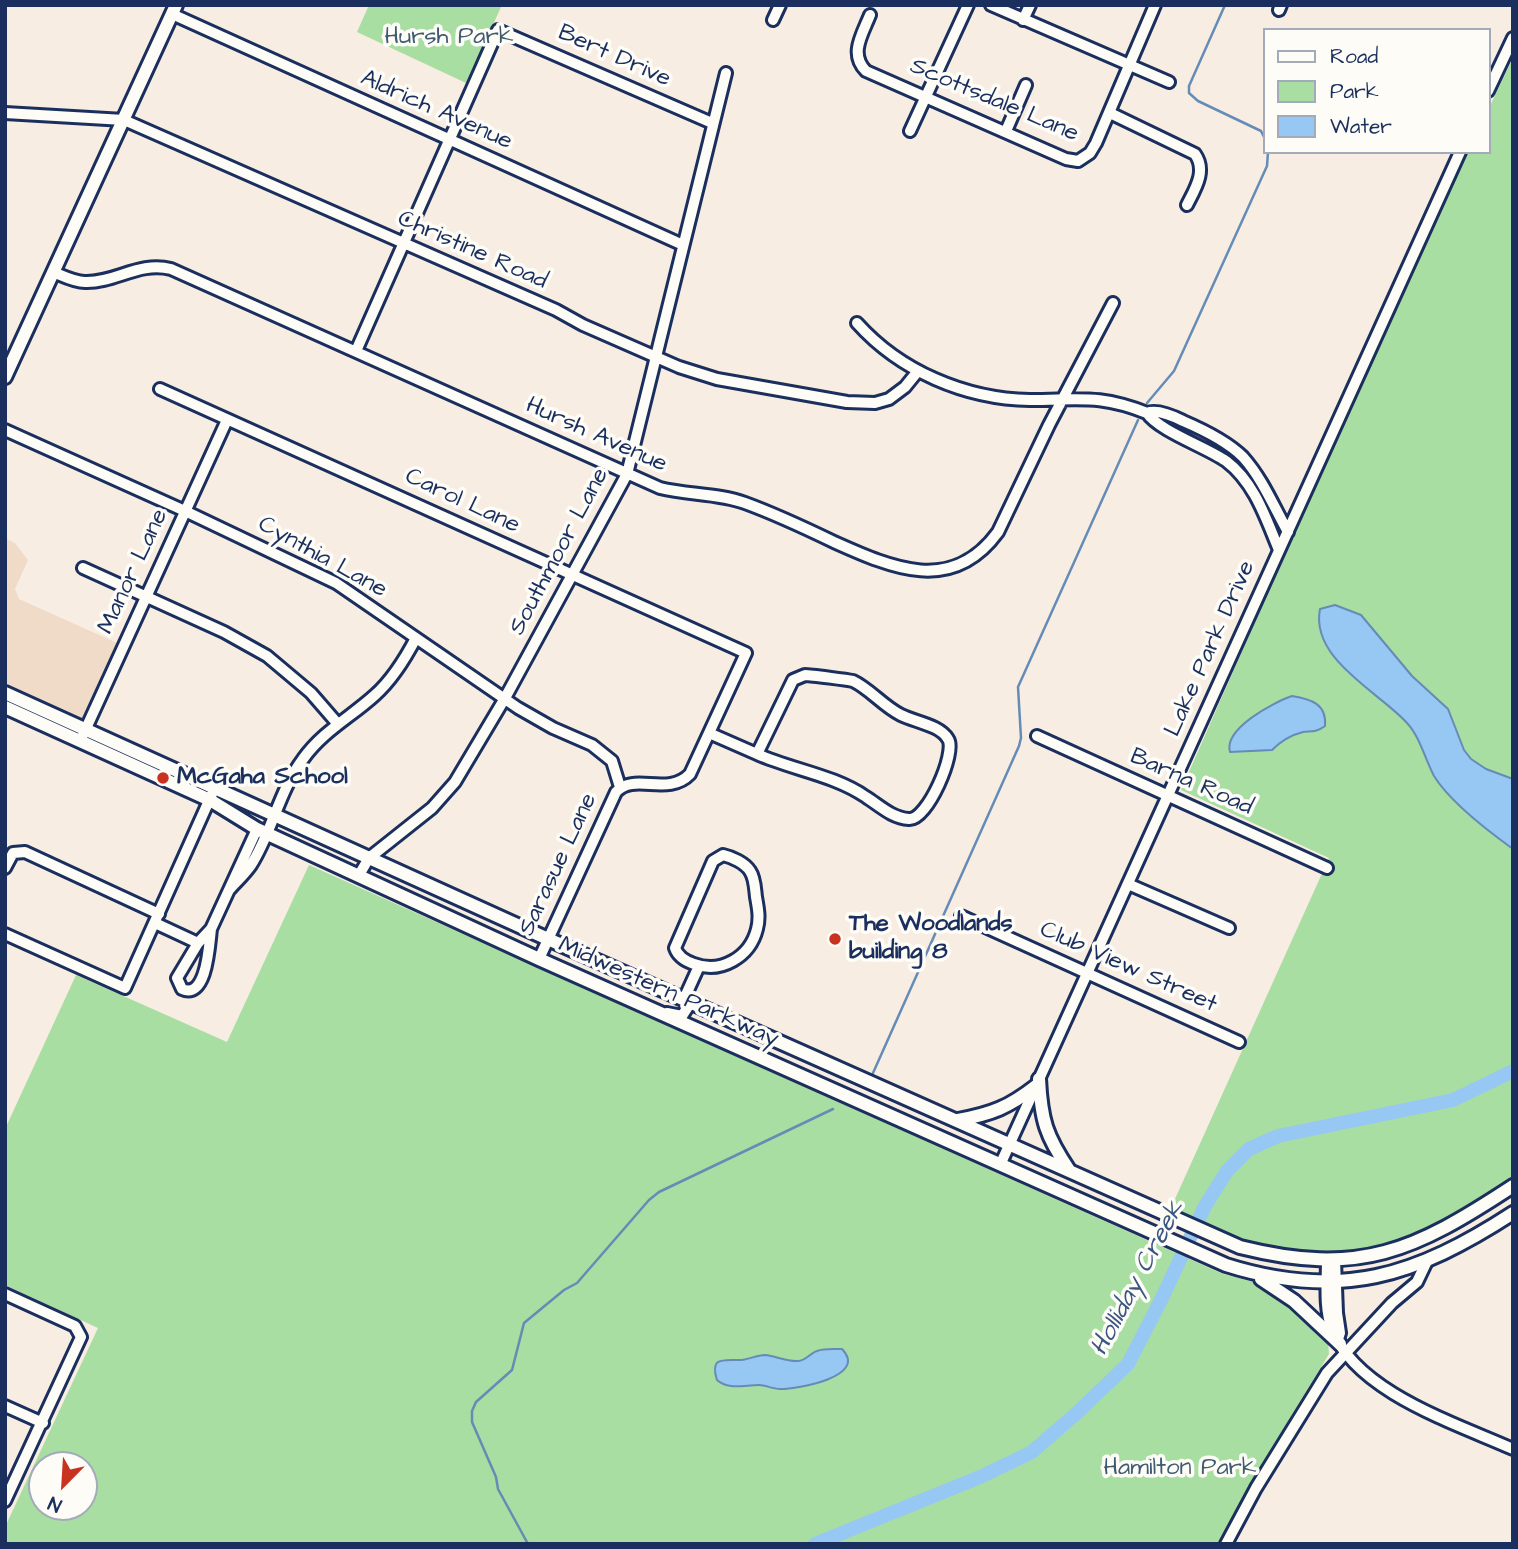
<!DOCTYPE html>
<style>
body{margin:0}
#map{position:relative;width:1518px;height:1549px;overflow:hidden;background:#f7ede2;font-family:"Architects Daughter",sans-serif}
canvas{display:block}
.frame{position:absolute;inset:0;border:7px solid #1b2f5e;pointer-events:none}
.legend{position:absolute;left:1263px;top:28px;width:228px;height:126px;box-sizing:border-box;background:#fdfcf7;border:2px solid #a3aaba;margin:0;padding:9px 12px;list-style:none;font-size:21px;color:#1b2f5e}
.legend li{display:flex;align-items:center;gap:14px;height:35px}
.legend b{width:35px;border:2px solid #a3aaba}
.north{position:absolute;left:28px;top:1451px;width:70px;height:70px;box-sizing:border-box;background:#fdfcf7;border:2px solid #a3aaba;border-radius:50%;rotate:204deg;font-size:19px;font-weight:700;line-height:28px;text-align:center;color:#1b2f5e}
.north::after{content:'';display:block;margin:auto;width:24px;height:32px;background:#c8321e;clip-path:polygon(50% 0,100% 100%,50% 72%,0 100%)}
</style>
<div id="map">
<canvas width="1518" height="1549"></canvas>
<div class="frame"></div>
<ul class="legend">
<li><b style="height:9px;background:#fdfcf7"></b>Road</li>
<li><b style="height:19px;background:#a8dea1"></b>Park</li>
<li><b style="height:19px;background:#96c8f3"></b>Water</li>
</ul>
<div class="north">N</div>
</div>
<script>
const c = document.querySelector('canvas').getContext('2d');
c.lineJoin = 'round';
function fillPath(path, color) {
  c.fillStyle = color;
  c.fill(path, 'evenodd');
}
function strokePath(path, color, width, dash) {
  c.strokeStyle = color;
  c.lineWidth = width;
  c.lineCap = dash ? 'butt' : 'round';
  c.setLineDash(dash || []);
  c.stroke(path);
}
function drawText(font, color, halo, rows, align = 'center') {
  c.font = font + ' "Architects Daughter",sans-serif';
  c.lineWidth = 7;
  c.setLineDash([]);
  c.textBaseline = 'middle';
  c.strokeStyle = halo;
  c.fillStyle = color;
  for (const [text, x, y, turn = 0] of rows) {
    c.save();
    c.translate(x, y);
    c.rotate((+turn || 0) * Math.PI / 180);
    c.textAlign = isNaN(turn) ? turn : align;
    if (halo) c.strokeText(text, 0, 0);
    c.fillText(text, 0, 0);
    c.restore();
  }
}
fillPath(new Path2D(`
 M5,538L15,543L28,560L15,589L19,599L117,643L83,719L5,685Z`), '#f0dbc9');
fillPath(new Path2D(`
 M369,5H502L466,83L357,32Z
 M1513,58V1181C1480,1202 1447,1224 1411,1239C1358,1262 1287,1258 1233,1239C1212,1231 1191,1220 1170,1210L1329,858L1181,790L1302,515L1468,152H1488V110Z
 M309,865L1223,1274L1265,1285L1309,1321L1328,1342L1329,1354L1294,1411L1220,1544H5V1527L98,1328L5,1285V1129L76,975L227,1042ZM42,1465H84V1507H42Z`), '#a8dea1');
const water = new Path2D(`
 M1335,605L1361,615L1412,676L1448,709L1464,750L1471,759L1486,769L1513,779V849C1488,831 1450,802 1434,776C1425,759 1420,737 1407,723C1379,692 1310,659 1320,609Z
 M1292,696C1311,699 1327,704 1325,726C1317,732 1312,731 1303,732C1291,735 1281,741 1272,750L1230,752C1223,729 1274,702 1292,696Z
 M834,1349H842C869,1377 797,1389 780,1389C772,1389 766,1385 759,1385C744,1385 728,1390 717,1380C710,1358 721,1360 737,1360C747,1361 755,1355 765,1355C776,1356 787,1362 798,1361C806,1361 810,1353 817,1351C822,1349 829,1349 834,1349Z`);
fillPath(water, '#96c8f3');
strokePath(water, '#658bb7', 2);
strokePath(new Path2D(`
 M1225,5L1189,86V93L1198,101L1261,131L1264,137
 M1147,403L1174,371L1267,166L1268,152
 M873,1073L1019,746L1021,738L1018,687L1138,420
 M528,1544L498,1489L496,1477L472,1422V1411L476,1402L512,1370L524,1323L564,1290L577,1283L649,1200L659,1192L833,1109`), '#658bb7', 2.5);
strokePath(new Path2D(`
 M815,1544L980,1477L1032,1452L1079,1411L1128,1364L1161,1300L1205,1206L1227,1171L1249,1149L1278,1136L1453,1100L1513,1071`), '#96c8f3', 14);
const minor = new Path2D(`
 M991,5L1169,82
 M1279,10L1281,5
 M172,14L683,245
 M870,15C862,35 849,54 866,71L1066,159L1078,161L1090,153L1096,143L1155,5
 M773,20L780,5
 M1023,20L1030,5
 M1488,91L1513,38
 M5,113L124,120L556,310L583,325L679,367L717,379L847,402L875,403L889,399L905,387L918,371
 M1110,113L1195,154C1207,171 1195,189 1187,205
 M910,131L968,5
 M1006,131L1026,85
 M53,272C63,276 74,282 85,282C115,283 139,261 171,269L660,488C688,495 718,493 745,503C775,514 805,528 834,542C892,568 952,595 998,532L1049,425L1113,303
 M857,323C900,371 965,399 1030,400C1079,400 1099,394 1147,413C1157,409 1173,416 1183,421C1204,430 1227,441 1243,457C1262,478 1274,507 1288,532
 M356,351L498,30L712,123
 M160,389L746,653L690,774C668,797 634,772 616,792L539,959
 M1147,413C1159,431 1206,447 1226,461C1255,483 1266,519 1279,550
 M5,430L185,511L336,583L518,708L553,728L592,745L612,761L620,787
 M83,568L224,632L267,656L311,693L337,723
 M805,675C811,675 848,680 853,681C870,689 883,706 901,715C915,722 940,725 948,739C957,752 927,821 909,819C892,818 880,806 866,797C834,775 793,770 757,754L793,680Z
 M709,733L757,754
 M83,735L227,420
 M1037,736L1327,868
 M723,855C732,857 745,863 750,871C755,878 755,889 756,897C758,908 760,918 757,929C750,957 721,974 694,964C685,961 678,957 675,948L713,861Z
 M5,868L13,853L25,852L159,914
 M359,875L369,858L432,808L455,782L505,698L627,474L726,73
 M1128,884L1229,928
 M229,890C236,882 245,874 251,865C272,832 279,791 303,759C323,731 351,717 375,695C393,679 405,659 416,638
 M961,916L1239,1042
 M155,923L198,943
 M211,929C209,945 207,1000 182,989L177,978L198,943L211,929L257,829
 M5,934L125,988L212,794
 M684,999L699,966
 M667,1013L682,1016L691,1002
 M1001,1163L1460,152
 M1327,1260C1327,1282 1324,1308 1332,1329C1356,1392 1455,1423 1513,1449
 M1335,1260L1337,1313L1340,1333L1338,1339
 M5,1294L75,1326L81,1337L5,1501
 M5,1406L43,1423
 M1226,1544L1256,1488L1327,1373L1392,1303L1417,1282L1427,1261`);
const major = new Path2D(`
 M5,377L176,5
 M5,693L548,939L1240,1247C1360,1277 1414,1251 1513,1186
 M5,707L210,800L257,829L539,959L1226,1265C1340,1301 1416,1276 1513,1213
 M1039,1079C1041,1120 1046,1136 1069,1170
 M958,1120C992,1114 1009,1107 1036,1086
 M1261,1279L1294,1301L1340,1344`);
strokePath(minor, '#1b2f5e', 16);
strokePath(major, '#1b2f5e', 18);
strokePath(minor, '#fdfcf7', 10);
strokePath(major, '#fdfcf7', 12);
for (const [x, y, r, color] of [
 [163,778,7,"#c8321e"],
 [835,939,7,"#c8321e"]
]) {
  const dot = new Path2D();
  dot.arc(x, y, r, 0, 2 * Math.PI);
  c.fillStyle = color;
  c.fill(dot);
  strokePath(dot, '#fdfcf7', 2.5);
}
drawText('24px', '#3e5b6f', '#fdfcf7', [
 ["Hursh Park",449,38],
 ["Hamilton Park",1180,1469]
]);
drawText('24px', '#1b2f5e', '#fdfcf7', [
 ["Bert Drive",614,57,24],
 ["Scottsdale Lane",994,101,23],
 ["Aldrich Avenue",436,111,24],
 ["Christine Road",472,251,24],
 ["Hursh Avenue",596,436,24],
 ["Carol Lane",462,502,25],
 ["Southmoor Lane",560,552,-62],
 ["Cynthia Lane",322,558,29],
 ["Manor Lane",134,572,-65],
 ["Lake Park Drive",1211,649,-66],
 ["Barna Road",1191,783,24],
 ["Sarasue Lane",559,865,-65],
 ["Club View Street",1128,968,24],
 ["Midwestern Parkway",668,993,24]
]);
drawText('bold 24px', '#1b2f5e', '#fdfcf7', [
 ["McGaha School",177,778],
 ["The Woodlands",849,925],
 ["building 8",849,953]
], 'left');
drawText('italic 26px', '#3a5583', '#fdfcf7', [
 ["Holliday Creek",1139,1279,-62]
]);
</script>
